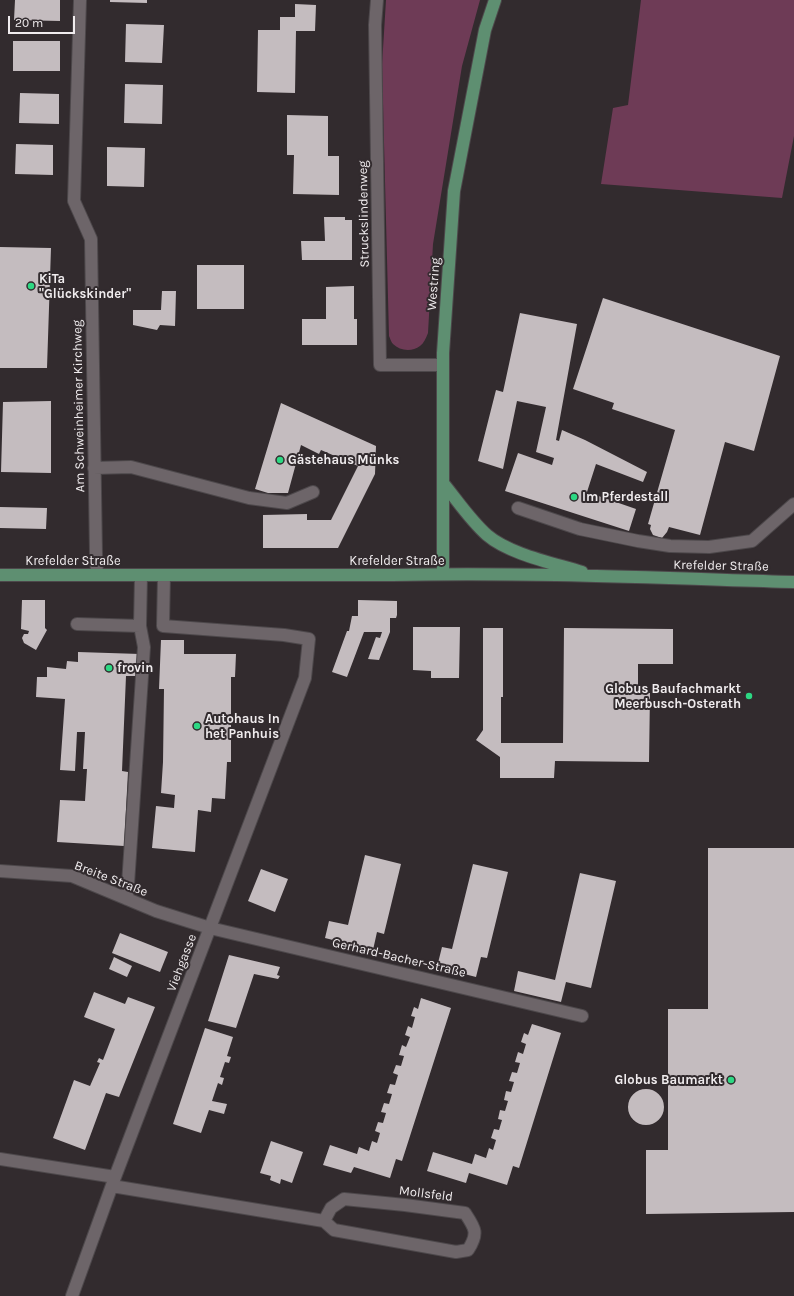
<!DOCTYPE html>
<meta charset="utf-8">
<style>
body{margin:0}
#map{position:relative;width:794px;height:1296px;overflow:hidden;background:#322b2e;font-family:Karla,sans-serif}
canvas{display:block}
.scale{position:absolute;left:8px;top:16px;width:67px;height:18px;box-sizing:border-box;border:2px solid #f0ecee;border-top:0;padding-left:5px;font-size:12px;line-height:14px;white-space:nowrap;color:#f0ecee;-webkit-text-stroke:3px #322b2e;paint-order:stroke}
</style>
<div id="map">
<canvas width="794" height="1296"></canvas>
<div class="scale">20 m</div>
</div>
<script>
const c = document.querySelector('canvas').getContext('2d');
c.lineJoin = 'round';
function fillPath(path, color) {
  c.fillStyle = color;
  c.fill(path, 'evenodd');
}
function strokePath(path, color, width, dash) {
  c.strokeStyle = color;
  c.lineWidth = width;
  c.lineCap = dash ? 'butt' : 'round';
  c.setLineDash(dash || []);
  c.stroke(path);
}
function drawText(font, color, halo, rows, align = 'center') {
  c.font = font + ' Karla,sans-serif';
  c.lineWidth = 4;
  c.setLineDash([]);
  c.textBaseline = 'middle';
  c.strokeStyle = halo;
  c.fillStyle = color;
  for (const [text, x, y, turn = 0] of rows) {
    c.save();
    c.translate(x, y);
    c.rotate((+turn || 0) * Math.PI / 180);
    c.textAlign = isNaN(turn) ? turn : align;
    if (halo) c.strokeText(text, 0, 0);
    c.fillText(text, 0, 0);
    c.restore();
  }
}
fillPath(new Path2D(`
 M386,0H480L462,66L433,244L428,333C426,338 424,343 420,346C412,352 400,351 393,344C391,342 390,338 389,336L382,65Z
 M641,0H794V136L782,198L601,184L613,108L628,105Z`), '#6e3b56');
fillPath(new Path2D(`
 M15,0H60V21L14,20Z
 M110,0H147V3L110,2Z
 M295,4L316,5L315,31H296L295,93L257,92L258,30H280V17H295Z
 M126,24L164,25L162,63L125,62Z
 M13,41H60V71H13Z
 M125,84L163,85L162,124L124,123Z
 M20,93L59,94V124L19,123Z
 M287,115L328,116V156H339V195L293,194L294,155H287Z
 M16,144L53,145V175L15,174Z
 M107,147L145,148L144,187L107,186Z
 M324,217H345V220H352V260H302L301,241H325Z
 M0,247L51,248L47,368H0Z
 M197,265H244V309H197Z
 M354,286V319H357V345H302V319H326V287Z
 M162,291H176L175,326L160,325L157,330L133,325V310H161Z
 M603,298L780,356L754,451L725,442L700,535L669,527L667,532L662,538L653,535L650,529L651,525L648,524L675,430L612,409L614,403L573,389Z
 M520,313L577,324L556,440L559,441L562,430L585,440L647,472L643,482L596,464L587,492L636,509L629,531L505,491L518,453L552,465L554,458L536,452L546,407L517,401L503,469L478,461L496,390L503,392Z
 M51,401V473L1,472L3,402Z
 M281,403L376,446L375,474L338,548H263V515L307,514V520H331L358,466L321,450L319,454L301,445L288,493H268L255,489Z
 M0,507L47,508L46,529L0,528Z
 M22,600H45V628L47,630L36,650L24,643L22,638L24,634H28L29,631L21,629Z
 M358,600L397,601V615L396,618H390V632L379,660L368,659L376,637L380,638L382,632H364L347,677L332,672L347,631H349L352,616H358Z
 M413,627H460L459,678H431V671L413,670Z
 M483,628H503V697H501V743H563L564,628L673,629V664H638V693H650L649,762L555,761L554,778H500V757L476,740L483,730Z
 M161,640H184V654H236L235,677H231V762H227L225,799L212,798L211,812L198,810L195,852L152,848L156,806L174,808L175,795L161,793L163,762L164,689H159Z
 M78,652L140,654V676H126L122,771L128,772L124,846L57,842L60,800L85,801L87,769H83L85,732H77L75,771L60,770L65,699L36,697L37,677H47V667L66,669L67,661L78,662Z
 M708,848H794V1212L646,1214V1150H668V1009H708Z
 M365,855L401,864L384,934L377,932L373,950L325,938L329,921L348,925Z
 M473,864L508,872L487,958L481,957L476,977L437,967L442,947L452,949Z
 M261,869L288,879L275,912L248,901Z
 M580,873L616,881L591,988L566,982L561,1002L514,991L518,971L555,980Z
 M120,933L168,952L160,972L112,953Z
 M229,955L280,967L277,975L280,976L278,979L254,974L236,1028L208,1021Z
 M114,957L132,966L127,977L109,969Z
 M94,992L125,1004L128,997L155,1007L119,1097L106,1093L85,1150L53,1138L74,1080L90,1086L100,1063L97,1062L99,1058L103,1060L115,1029L84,1017Z
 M421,998L451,1008L402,1161L396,1159L390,1178L354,1167L351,1173L323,1165L330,1145L357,1154L359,1147L369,1151L372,1141L377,1143L380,1133L375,1131L378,1122L383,1123L386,1113L381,1112L384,1103L389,1104L392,1094L387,1093L390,1084L395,1085L398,1075L393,1073L396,1065L401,1066L404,1056L399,1055L402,1045L406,1047L410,1037L405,1035L408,1026L412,1028L415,1017L411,1016L414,1007L418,1009Z
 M532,1024L561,1033L519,1168L513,1166L507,1185L469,1173L466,1183L427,1171L433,1152L472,1164L475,1154L486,1158L489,1148L493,1150L496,1140L491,1138L494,1129L499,1130L502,1120L498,1119L500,1110L505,1111L508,1101L504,1100L506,1091L511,1092L514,1082L509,1081L512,1072L517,1073L520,1063L515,1062L518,1052L523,1054L526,1044L521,1042L524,1033L528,1035Z
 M205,1028L233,1037L227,1056L231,1057L229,1063L225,1062L220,1077L224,1078L222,1085L218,1083L212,1101L227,1104L224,1114L209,1110L201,1133L173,1124Z
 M628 1107a18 18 0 1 1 36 0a18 18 0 1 1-36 0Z
 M271,1141L303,1152L292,1183L281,1179L280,1184L270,1180L271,1176L260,1173Z`), '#c4bcbf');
const minor = new Path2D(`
 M80,0L74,201L91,239L96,554L97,575
 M377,0L375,25L380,365H443
 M94,468L131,467L249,498L287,503L313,492
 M518,508L580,529L638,541L670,546L709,547L752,541L794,504
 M77,624L140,626L141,575
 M0,871L72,876L156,911L210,928L582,1016
 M127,899L144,647L140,626
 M0,1159L115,1177
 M112,1186L324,1221L334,1230L456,1252L468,1250C479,1233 475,1228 465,1213L405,1205L344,1199L331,1208L324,1221
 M72,1296L115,1177L305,678L309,639L284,635L163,626L164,575`);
const major = new Path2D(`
 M443,483C457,500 470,520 487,535C509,554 553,563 582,572
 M443,574V353L454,191L485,30L495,0
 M0,575H392C526,572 660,578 794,582`);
strokePath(minor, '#4d484b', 14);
strokePath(major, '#4d484b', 14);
strokePath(minor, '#6d6569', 12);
strokePath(major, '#5e8f71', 12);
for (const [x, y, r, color] of [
 [31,286,4,"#2dd883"],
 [280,460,4,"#2dd883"],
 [574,497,4,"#2dd883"],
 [109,668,4,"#2dd883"],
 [749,696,4,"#2dd883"],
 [197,726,4,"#2dd883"],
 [731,1080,4,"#2dd883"]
]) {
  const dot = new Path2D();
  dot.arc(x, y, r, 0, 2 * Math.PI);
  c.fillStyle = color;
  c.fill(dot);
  strokePath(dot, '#322b2e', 1.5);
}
drawText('13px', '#f0ecee', '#322b2e', [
 ["Struckslindenweg",364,214,-91],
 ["Westring",434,284,-86],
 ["Am Schweinheimer Kirchweg",79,406,-91],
 ["Krefelder Straße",73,561],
 ["Krefelder Straße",397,561],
 ["Krefelder Straße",721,566,1],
 ["Breite Straße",111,879,21],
 ["Gerhard-Bacher-Straße",399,958,13],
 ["Viehgasse",182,963,-69],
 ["Mollsfeld",426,1194,7]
]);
drawText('bold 13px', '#f0ecee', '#322b2e', [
 ["KiTa",39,279],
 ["\"Glückskinder\"",39,294],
 ["Gästehaus Münks",288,460],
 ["Im Pferdestall",582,497],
 ["frovin",117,668],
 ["Globus Baufachmarkt",741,689,"right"],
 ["Meerbusch-Osterath",741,704,"right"],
 ["Autohaus In",205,719],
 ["het Panhuis",205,734],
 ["Globus Baumarkt",723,1080,"right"]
], 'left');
</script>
